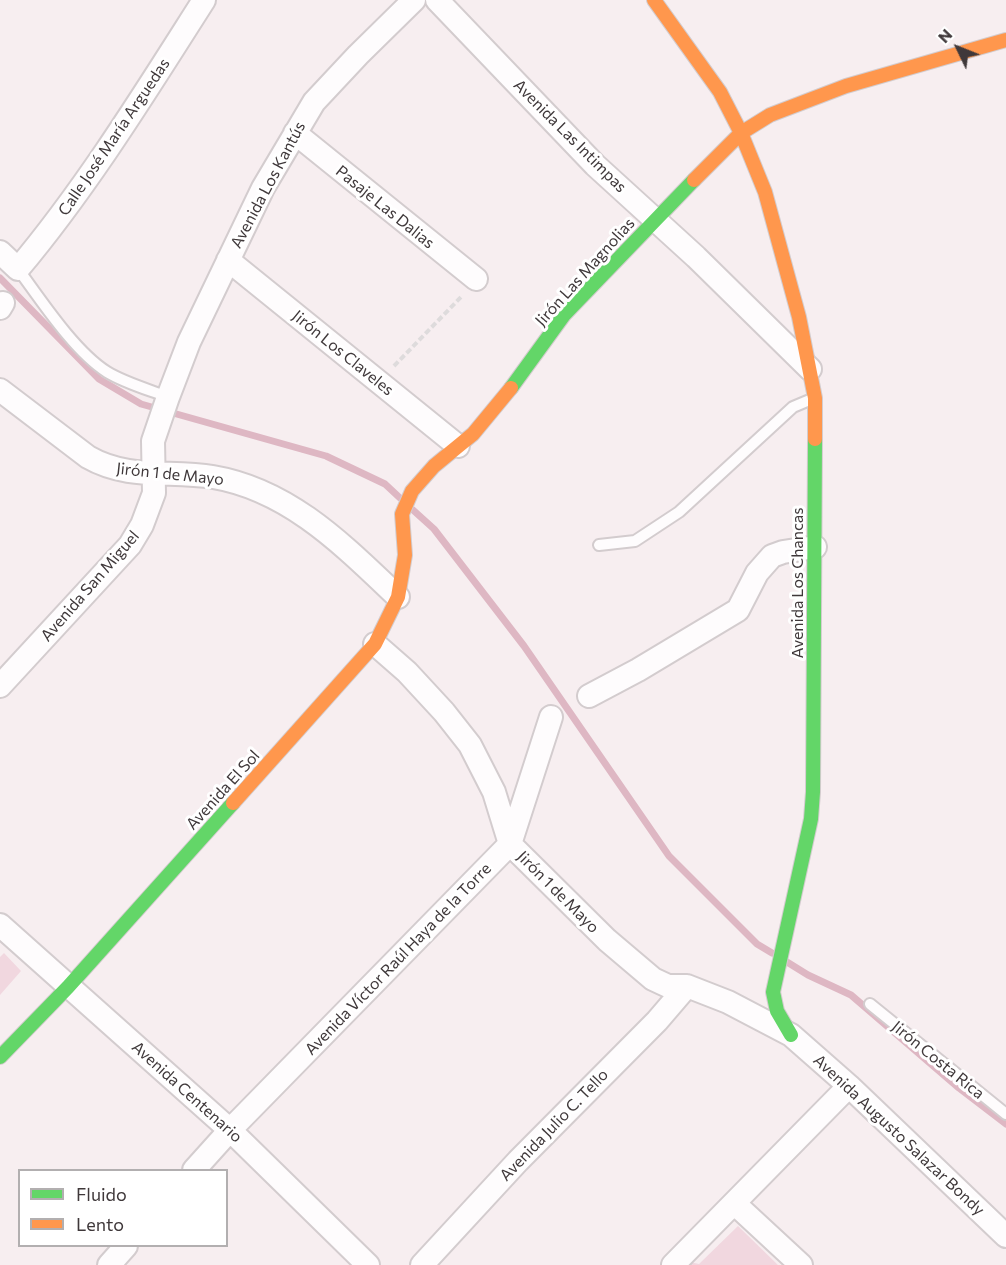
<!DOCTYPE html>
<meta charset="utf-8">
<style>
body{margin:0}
#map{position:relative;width:1006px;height:1265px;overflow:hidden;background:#f7eef0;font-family:Commissioner,sans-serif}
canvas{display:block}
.legend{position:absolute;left:18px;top:1169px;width:210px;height:78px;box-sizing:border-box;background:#fff;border:2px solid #b2afb0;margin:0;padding:8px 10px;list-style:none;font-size:18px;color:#3f383a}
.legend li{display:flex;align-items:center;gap:12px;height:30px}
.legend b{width:30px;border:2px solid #b2afb0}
.north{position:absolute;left:928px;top:18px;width:60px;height:60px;-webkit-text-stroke:4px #fff;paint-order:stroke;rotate:313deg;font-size:16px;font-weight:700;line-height:24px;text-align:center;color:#3f383a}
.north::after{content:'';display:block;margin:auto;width:21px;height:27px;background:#3f383a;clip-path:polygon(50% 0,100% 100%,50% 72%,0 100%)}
</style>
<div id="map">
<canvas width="1006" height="1265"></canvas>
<ul class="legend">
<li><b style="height:8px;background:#63d668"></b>Fluido</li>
<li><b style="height:8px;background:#ff974d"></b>Lento</li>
</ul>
<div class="north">N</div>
</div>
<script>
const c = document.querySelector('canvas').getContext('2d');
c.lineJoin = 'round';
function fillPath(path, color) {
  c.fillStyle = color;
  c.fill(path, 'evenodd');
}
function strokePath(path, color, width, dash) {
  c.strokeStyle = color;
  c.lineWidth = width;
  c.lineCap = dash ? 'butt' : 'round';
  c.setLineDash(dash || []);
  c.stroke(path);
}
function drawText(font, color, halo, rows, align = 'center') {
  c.font = font + ' Commissioner,sans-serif';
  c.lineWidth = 6;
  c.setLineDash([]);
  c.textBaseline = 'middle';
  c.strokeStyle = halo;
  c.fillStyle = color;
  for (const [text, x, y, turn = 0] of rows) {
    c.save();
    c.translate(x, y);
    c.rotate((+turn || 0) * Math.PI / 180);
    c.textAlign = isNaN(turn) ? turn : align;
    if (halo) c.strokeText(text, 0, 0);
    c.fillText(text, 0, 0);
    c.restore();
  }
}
fillPath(new Path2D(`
 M4,953L21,971L0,995V957Z
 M738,1226L778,1265H681L685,1261L699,1264Z`), '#f1d7df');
strokePath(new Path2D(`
 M0,278L99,379L141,404L326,456L385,484L400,498
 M413,510L434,529L524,646L669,856L757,944L772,953
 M787,962L808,975L851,995L959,1088L1006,1124`), '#deb7c3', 7);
const lane = new Path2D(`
 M18,269C41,300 74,351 107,372C125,383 147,389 168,397
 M599,545L635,541L679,512L793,407L812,399
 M870,1004L1006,1114`);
const street = new Path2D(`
 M437,0L595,165L696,257L810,369
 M295,133L476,279
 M0,252L18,269C87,187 146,91 204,0
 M228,260L458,446
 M0,308L3,303
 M0,390L88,457C128,480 169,470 213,477C290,490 344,546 398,597
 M375,644L407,672L444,712L470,745L494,792L510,844L607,940L653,979L668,986H687L728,1002L791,1035L849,1086L1006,1236
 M0,686L130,545L142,525L154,493L153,441L168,397L189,342L263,188L314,102L358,55L414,0
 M589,696L638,670L738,610L757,573L772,556L783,552L815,547
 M0,925L230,1130L368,1265
 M194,1170L230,1130L510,844L551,717
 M734,1203L801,1265
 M109,1265L126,1246
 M422,1265L518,1161L657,1021L687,986
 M673,1265L849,1086`);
const fast = new Path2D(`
 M511,388L564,315L694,180
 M791,1035L777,1011L773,992L811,819L813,792L815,439
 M0,1057L68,987L233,803`);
const slow = new Path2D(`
 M654,0L720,92L741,133L765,192L799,317L815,398V439
 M694,180L741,133L770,115L846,86L1006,40
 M233,803L375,644L398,597L405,555L402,514L412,491L434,466L473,434L511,388`);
strokePath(lane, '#d3ccce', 14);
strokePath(street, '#d3ccce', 26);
strokePath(fast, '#d3ccce', 16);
strokePath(slow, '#d3ccce', 16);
strokePath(new Path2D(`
 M394,366L462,296`), '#dedbdc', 4, [6, 3]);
strokePath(lane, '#fefcfd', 10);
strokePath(street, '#fefcfd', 22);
strokePath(fast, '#63d668', 14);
strokePath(slow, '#ff974d', 14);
drawText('16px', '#3f383a', '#fff', [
 ["Avenida Las Intimpas",570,136,45],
 ["Calle José María Arguedas",114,137,-56],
 ["Avenida Los Kantús",268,185,-62],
 ["Pasaje Las Dalias",385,207,39],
 ["Jirón Las Magnolias",585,272,-48],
 ["Jirón Los Claveles",343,353,39],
 ["Jirón 1 de Mayo",170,474,6],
 ["Avenida Los Chancas",798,583,-90],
 ["Avenida San Miguel",90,586,-49],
 ["Avenida El Sol",223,790,-48],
 ["Jirón 1 de Mayo",558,892,45],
 ["Avenida Víctor Raúl Haya de la Torre",398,959,-46],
 ["Jirón Costa Rica",938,1060,39],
 ["Avenida Centenario",187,1092,42],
 ["Avenida Julio C. Tello",554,1125,-46],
 ["Avenida Augusto Salazar Bondy",899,1135,43]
]);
</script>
